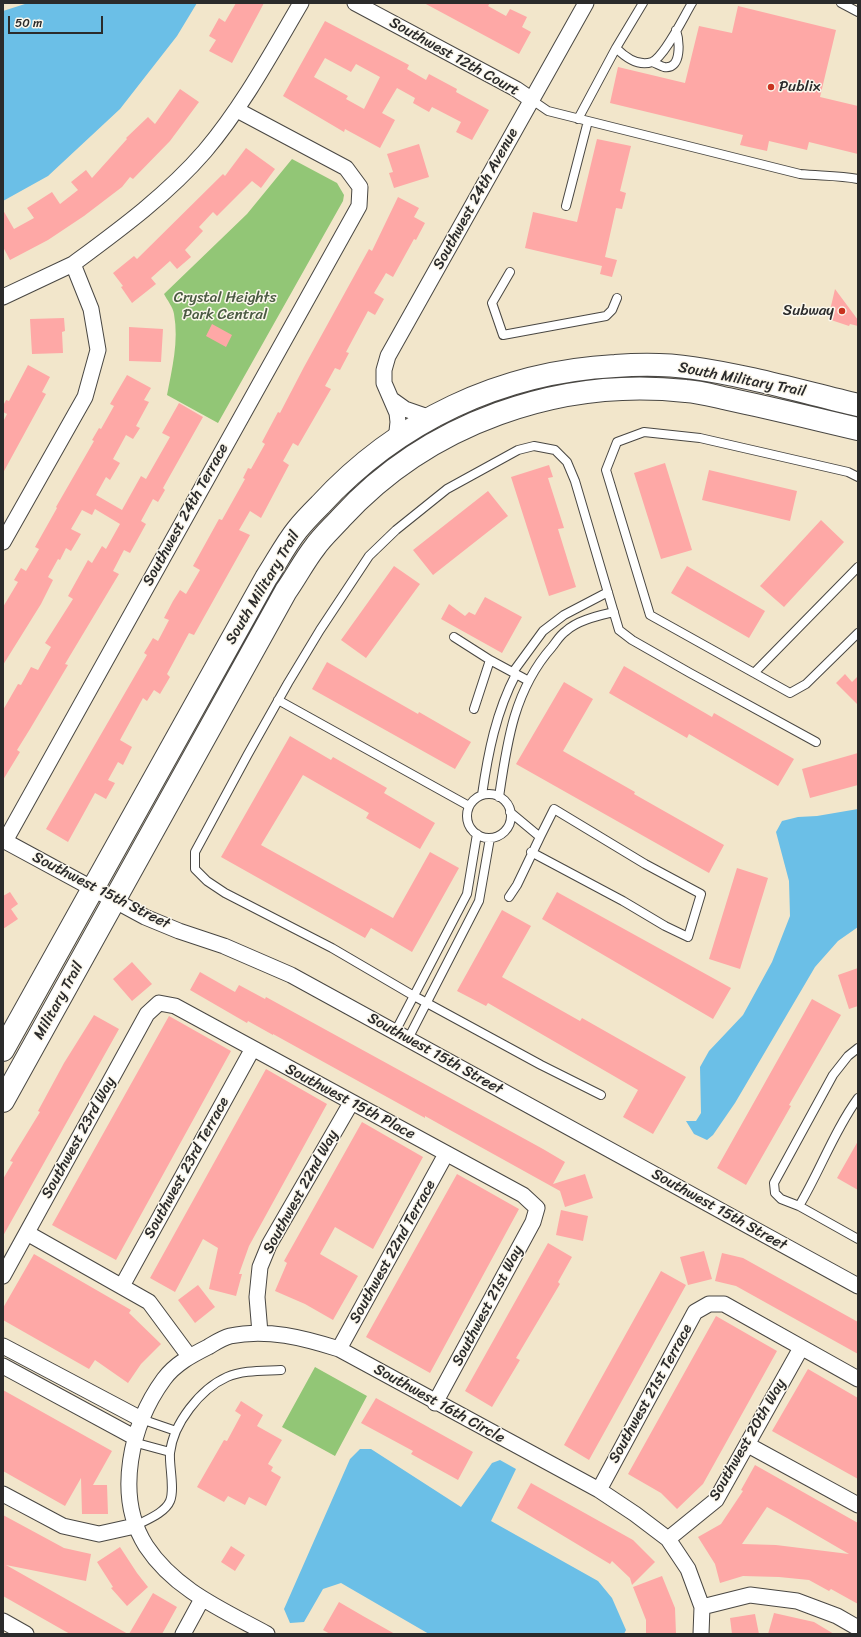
<!DOCTYPE html>
<style>
body{margin:0}
#map{position:relative;width:861px;height:1637px;overflow:hidden;background:#f2e6cb;font-family:Sriracha,sans-serif}
canvas{display:block}
.frame{position:absolute;inset:0;border:4px solid #2b2b2b;pointer-events:none}
.scale{position:absolute;left:8px;top:16px;width:95px;height:18px;box-sizing:border-box;border:2px solid #2b2b2b;border-top:0;padding-left:5px;font-size:12px;line-height:14px;white-space:nowrap;color:#2b2b2b;-webkit-text-stroke:3px #fbf7ec;paint-order:stroke}
</style>
<div id="map">
<canvas width="861" height="1637"></canvas>
<div class="frame"></div>
<div class="scale">50 m</div>
</div>
<script>
const c = document.querySelector('canvas').getContext('2d');
c.lineJoin = 'round';
function fillPath(path, color) {
  c.fillStyle = color;
  c.fill(path, 'evenodd');
}
function strokePath(path, color, width, dash) {
  c.strokeStyle = color;
  c.lineWidth = width;
  c.lineCap = dash ? 'butt' : 'round';
  c.setLineDash(dash || []);
  c.stroke(path);
}
function drawText(font, color, halo, rows, align = 'center') {
  c.font = font + ' Sriracha,sans-serif';
  c.lineWidth = 3;
  c.setLineDash([]);
  c.textBaseline = 'middle';
  c.strokeStyle = halo;
  c.fillStyle = color;
  for (const [text, x, y, turn = 0] of rows) {
    c.save();
    c.translate(x, y);
    c.rotate((+turn || 0) * Math.PI / 180);
    c.textAlign = isNaN(turn) ? turn : align;
    if (halo) c.strokeText(text, 0, 0);
    c.fillText(text, 0, 0);
    c.restore();
  }
}
fillPath(new Path2D(`
 M292,159L337,183L344,195L343,201L218,423L167,395C172,369 179,341 174,314C173,307 167,300 164,294L247,214Z
 M315,1367L367,1396L335,1456L282,1427Z`), '#92c676');
fillPath(new Path2D(`
 M28,3H197L177,36L120,109L48,176L3,201V11Z
 M858,809V927L838,941L815,967L735,1103L713,1135L707,1140L694,1134L686,1121H696L701,1113L700,1067L709,1051L743,1015L772,962L790,916L789,881L776,832L782,821L798,817L817,816Z
 M360,1449H371L461,1507L492,1463L500,1460L516,1469L491,1521L598,1581L612,1598L626,1630L624,1634H429L341,1583L323,1589L304,1622L290,1623L284,1609L350,1459Z`), '#6bbfe7');
fillPath(new Path2D(`
 M236,3H264L232,63L209,51L216,40L209,36L219,18L225,22Z
 M424,3H490L488,6L506,16L510,9L527,17L522,27L531,32L519,54Z
 M738,6L836,30L820,97L858,106V154L809,142L807,150L769,141L767,151L740,145L743,135L610,103L618,67L685,83L699,26L732,33Z
 M325,21L409,65L407,69L426,80L429,74L457,89L456,92L489,110L472,140L456,132L461,122L432,107L429,112L413,103L415,98L397,88L382,113L395,120L380,148L345,129L344,132L283,96ZM325,58L351,72L356,64L380,77L364,109L346,99L348,96L314,77Z
 M180,89L199,102L170,141L133,179L130,177L122,187L84,216L48,240L10,260L3,247V210L14,229L34,218L27,208L52,192L60,204L78,190L71,182L86,170L92,178L127,139L126,138L148,117L155,124Z
 M597,139L631,146L620,191L626,193L622,209L616,208L605,257L617,260L612,277L600,274L602,266L525,248L533,212L577,222Z
 M419,144L429,177L394,188L389,173L393,172L387,154Z
 M246,148L275,169L261,188L252,181L217,216L213,212L199,227L203,231L185,250L191,257L177,269L170,261L151,278L156,284L132,303L121,287L123,286L113,273L134,256L137,259L223,174L225,176Z
 M398,197L419,208L414,217L425,223L416,240L414,239L393,277L386,273L374,293L384,299L375,315L368,311L346,352L349,353L340,370L335,368L325,386L331,389L298,446L293,443L283,461L289,465L261,518L250,511L239,530L250,535L194,635L189,633L167,674L170,677L160,694L154,690L147,701L143,698L120,740L132,747L123,765L118,762L108,780L115,783L106,799L95,793L68,842L46,829L147,655L144,653L153,638L158,641L169,620L164,618L173,601L180,590L186,594L200,570L193,566L219,519L222,520L245,479L243,478L248,468L251,469L265,444L262,442L278,412L280,413L304,367L369,249L372,251Z
 M835,289L858,320V326L850,324L849,326L828,319Z
 M64,318L65,331L62,332L63,353L32,354L30,319Z
 M212,324L232,335L226,347L206,336Z
 M129,327L163,329L161,362L129,361Z
 M28,365L50,377L42,392L46,394L3,473V422L7,414L3,412V406L6,400L9,401Z
 M127,375L151,388L144,400L149,402L136,426L140,428L133,439L126,435L113,459L120,463L110,480L106,477L96,495L122,510L141,476L146,479L170,437L162,433L179,403L203,417L163,488L165,490L158,502L153,499L141,521L146,524L130,553L124,550L113,571L119,574L65,664L68,665L30,729L17,750L20,752L3,780V710L18,684L21,685L31,667L38,670L51,647L45,643L73,599L68,596L88,560L92,563L102,546L106,549L120,524L95,509L92,515L82,510L71,529L81,534L71,551L66,548L60,560L58,559L48,577L53,580L41,604L3,665V607L18,582L14,580L21,568L26,571L39,549L35,547L57,508L56,507L94,441L92,440L99,428L101,429L114,406L110,404Z
 M665,463L692,550L661,559L634,473Z
 M549,465L553,477L548,478L564,528L558,529L576,587L549,596L511,477Z
 M709,470L797,491L790,521L702,500Z
 M488,491L508,516L433,575L413,550Z
 M821,520L844,542L784,607L760,586Z
 M394,566L420,584L366,658L341,640Z
 M687,566L765,611L749,638L671,593Z
 M485,597L522,617L502,653L441,619L449,604L465,616L469,612L475,615Z
 M327,662L418,714L419,712L471,742L455,769L312,689Z
 M624,666L712,717L714,713L794,759L778,786L689,734L687,738L609,693Z
 M845,674L852,682L858,676V705L836,683Z
 M564,682L593,699L563,751L635,792L634,794L724,845L709,873L516,764Z
 M290,736L331,760L333,757L387,788L384,793L435,823L420,849L366,818L369,813L303,775L261,845L393,918L430,852L459,868L412,952L371,928L365,938L221,857Z
 M858,753V785L810,798L802,769Z
 M737,868L768,878L740,969L709,959Z
 M10,892L18,904L11,909L18,919L3,929V896Z
 M557,892L731,988L713,1019L542,919Z
 M502,910L531,926L502,977L580,1021L582,1018L686,1077L653,1134L623,1117L638,1090L488,1003L486,1006L457,991Z
 M132,962L152,984L132,1001L113,979Z
 M858,968V1006L849,1009L838,975Z
 M200,972L235,992L239,985L265,999L266,997L543,1149L565,1162L553,1184L585,1174L593,1198L565,1207L560,1191L450,1130L425,1116V1118L273,1034V1035L248,1021L247,1023L190,990Z
 M812,999L841,1015L789,1105L791,1106L746,1185L717,1168Z
 M94,1015L119,1029L3,1236V1179L13,1162L10,1161L40,1112L38,1111L64,1063Z
 M169,1016L231,1051L116,1260L52,1225Z
 M266,1069L327,1104L249,1246L239,1274H242L236,1296L209,1289L218,1248L203,1239L175,1292L150,1278Z
 M362,1122L423,1157L373,1249L335,1227L320,1254L358,1276L333,1320L305,1304L275,1291L287,1263L284,1261Z
 M858,1141V1190L837,1178Z
 M457,1174L519,1209L430,1373L366,1337Z
 M561,1210L588,1216L583,1241L556,1235Z
 M548,1243L572,1257L558,1282L560,1284L516,1358L520,1360L492,1407L465,1391Z
 M704,1251L712,1279L688,1285L680,1257Z
 M722,1253L743,1258L858,1322V1354L736,1286L715,1281Z
 M34,1254L131,1310L129,1313L161,1344L141,1364L128,1383L95,1360L89,1369L3,1320V1308Z
 M661,1271L686,1285L589,1460L564,1445Z
 M198,1285L215,1307L195,1323L178,1300Z
 M716,1316L777,1351L703,1484L677,1509L661,1493L628,1474Z
 M808,1369L858,1398V1479L772,1431Z
 M3,1390L112,1451L93,1485H107L108,1514H82L81,1478L65,1506L3,1471Z
 M376,1398L473,1452L458,1480L411,1454L413,1451L361,1423Z
 M241,1401L263,1415L257,1426L282,1440L268,1464L273,1467L271,1471L281,1477L266,1506L249,1497L245,1505L228,1496L224,1502L197,1487L224,1440L227,1441L241,1415L235,1411Z
 M755,1465L858,1523V1604L831,1589L829,1591L809,1580L779,1577L743,1576L720,1583L715,1564L698,1537L721,1524L743,1491L741,1490ZM767,1507L787,1518L849,1554L776,1545L742,1544Z
 M531,1483L633,1540L655,1562L632,1585L630,1578L612,1561L610,1564L517,1508Z
 M3,1515L64,1548L91,1554L86,1581L6,1565L128,1634H70L3,1596Z
 M231,1546L245,1555L235,1571L221,1562Z
 M120,1547L137,1573L148,1587L127,1606L111,1588L113,1587L97,1562Z
 M662,1576L675,1608L676,1634H646V1620L633,1587Z
 M153,1593L177,1607L162,1634H129Z
 M339,1602L363,1616L395,1634H330L323,1630Z
 M774,1613L814,1622L834,1634H768Z
 M755,1614L759,1634H732L730,1618Z`), '#fea8a6');
const lane = new Path2D(`
 M643,3L616,48C625,57 638,67 652,62C665,56 684,16 692,3
 M841,3L858,12
 M652,62C656,63 660,66 664,67C683,70 679,39 676,30
 M532,100L548,111L800,174C819,176 839,175 858,179
 M578,119L616,48
 M566,206L588,121
 M510,272L492,303L503,335L606,316L612,310L617,298
 M858,477L848,472L700,438L644,432L617,442L606,470L650,615L790,693L806,684L858,633
 M454,637L490,660
 M513,672L543,631L564,615L608,592
 M754,673L858,567
 M278,700L469,806
 M474,709L490,660L527,680
 M467 816a22 22 0 1 1 44 0a22 22 0 1 1-44 0Z
 M482,795C488,753 496,712 516,674
 M499,797C507,742 514,690 552,647C556,642 560,635 566,631C578,620 598,616 614,612
 M531,852L623,901L665,926L688,937L701,894L645,864L554,809L540,837
 M509,897L517,885L540,837L510,812
 M395,1032L467,894L477,834
 M408,1039L479,901L490,838
 M858,1048L848,1056L833,1075L774,1183L775,1193L781,1199L799,1206L858,1239
 M601,1095L541,1065L414,996L332,948L225,893L207,881L195,869V852L248,754L288,683L320,630L369,556L396,530L447,489L518,450L534,446L555,450L567,462L575,481L619,630L632,640L690,673L816,742
 M799,1206C820,1171 834,1131 858,1098
 M141,1419L176,1431
 M133,1442L170,1452
 M135,1526C146,1520 165,1513 170,1501C175,1489 169,1466 170,1453C173,1424 200,1389 227,1377C243,1370 263,1371 281,1370`);
const street = new Path2D(`
 M355,3L516,89L532,100
 M3,297L73,264
 M391,399L405,409L431,418
 M396,441L398,422L397,413L384,383V370L388,356L586,3
 M3,542L85,397L98,350L91,309L73,264C119,230 167,195 205,151C243,106 271,54 301,3
 M3,840L145,917L179,931L224,946L291,975L858,1286
 M5,841L359,206L360,187L346,168L237,110
 M27,1233L149,1302L189,1356
 M3,1276L147,1014L159,1003L175,1006L523,1195L537,1208L533,1222L435,1403
 M122,1286L252,1050
 M260,1333L257,1297L260,1267L269,1245L351,1103
 M3,1346L141,1419
 M339,1349L446,1154
 M3,1366L134,1437
 M748,1445L858,1505
 M599,1490L695,1312L709,1304H724L858,1379
 M3,1494L63,1526L99,1534L135,1526
 M668,1539L716,1500L801,1348
 M702,1607L750,1595L797,1601L837,1616L858,1628
 M3,1621L26,1634
 M183,1634L202,1599
 M267,1634C223,1610 175,1590 146,1546C114,1496 131,1424 164,1379C175,1364 192,1355 208,1347C215,1343 222,1338 230,1336C267,1328 304,1338 339,1349L599,1490L635,1514L668,1539L688,1569L702,1607L701,1634`);
const secondary = new Path2D(`
 M3,1050L266,578C276,563 285,545 297,530C304,521 312,513 320,505C397,421 501,372 615,366C641,364 667,364 693,368C749,376 803,392 858,405
 M3,1101L286,591C296,577 304,561 315,547C322,537 332,528 341,518C428,423 559,377 686,391C700,392 714,396 728,399C771,408 815,419 858,429`);
strokePath(lane, '#494743', 10);
strokePath(street, '#494743', 17);
strokePath(secondary, '#494743', 24);
strokePath(lane, '#fff', 8);
strokePath(street, '#fff', 15);
strokePath(secondary, '#fff', 22);
for (const [x, y, r, color] of [
 [771,87,4,"#c8321e"],
 [842,311,4,"#c8321e"]
]) {
  const dot = new Path2D();
  dot.arc(x, y, r, 0, 2 * Math.PI);
  c.fillStyle = color;
  c.fill(dot);
  strokePath(dot, '#fbf7ec', 1.5);
}
drawText('15px', '#2b2b2b', '#fbf7ec', [
 ["Southwest 12th Court",454,57,29],
 ["Southwest 24th Avenue",476,199,-61],
 ["South Military Trail",742,380,11],
 ["Southwest 24th Terrace",186,515,-61],
 ["South Military Trail",263,588,-59],
 ["Southwest 15th Street",101,891,27],
 ["Military Trail",59,1001,-61],
 ["Southwest 15th Street",435,1054,29],
 ["Southwest 15th Place",350,1102,28],
 ["Southwest 23rd Way",79,1138,-61],
 ["Southwest 23rd Terrace",187,1168,-61],
 ["Southwest 22nd Way",301,1192,-61],
 ["Southwest 15th Street",719,1210,29],
 ["Southwest 22nd Terrace",393,1252,-61],
 ["Southwest 21st Way",488,1306,-62],
 ["Southwest 21st Terrace",651,1394,-61],
 ["Southwest 16th Circle",439,1404,29],
 ["Southwest 20th Way",748,1440,-60]
]);
drawText('15px', '#2b2b2b', '#fbf7ec', [
 ["Publix",779,87],
 ["Subway",834,311,"right"]
], 'left');
drawText('15px', '#4a5a42', '#fbf7ec', [
 ["Crystal Heights",225,298],
 ["Park Central",225,315]
]);
</script>
